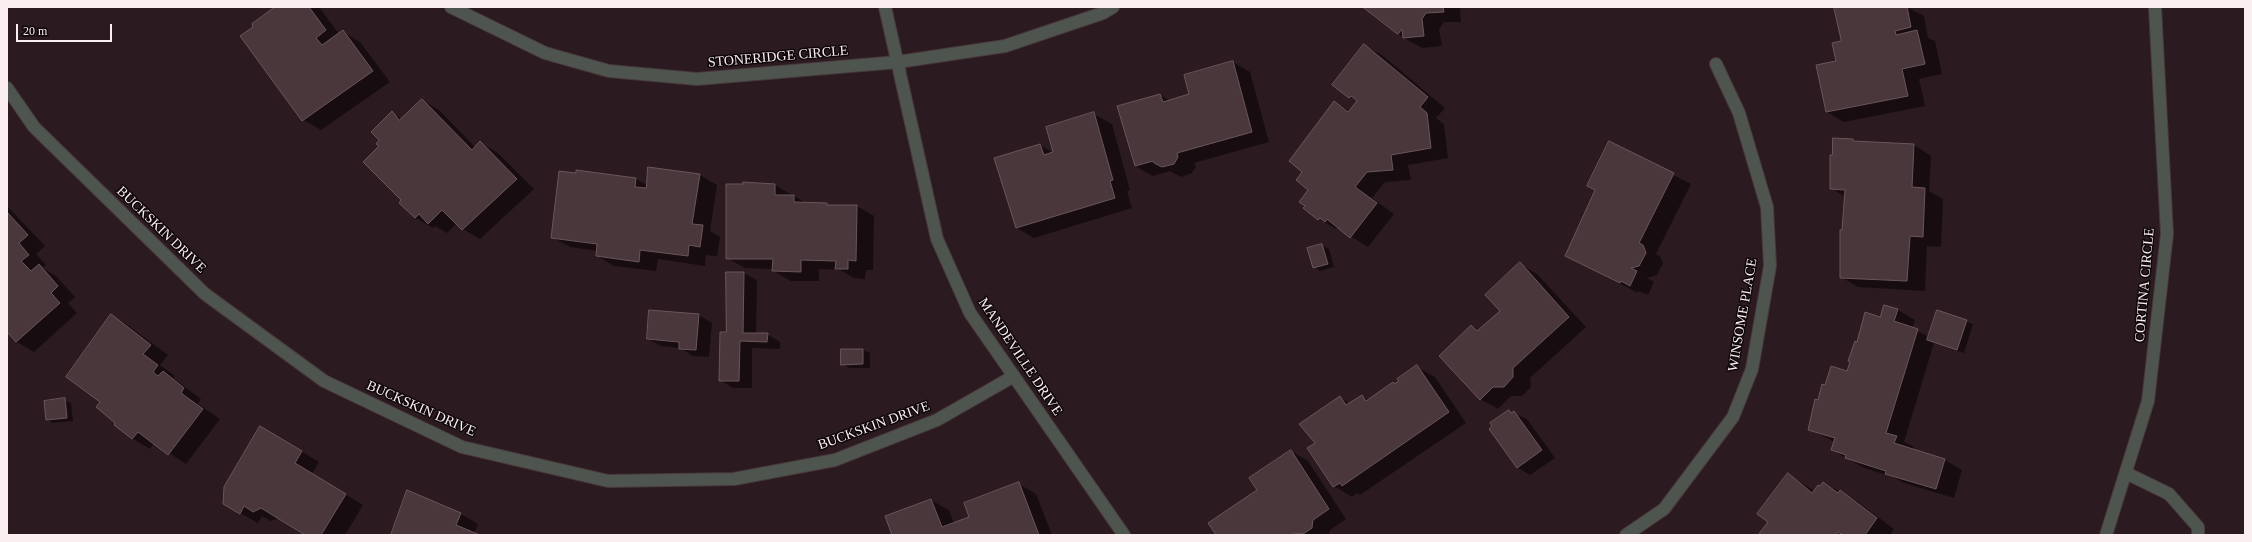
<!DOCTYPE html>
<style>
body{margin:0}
#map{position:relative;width:2252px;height:542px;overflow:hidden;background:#2b1a1f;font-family:"Times New Roman",serif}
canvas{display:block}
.frame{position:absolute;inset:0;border:8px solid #faeef1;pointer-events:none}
.scale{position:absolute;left:16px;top:24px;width:96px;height:18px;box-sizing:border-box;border:2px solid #faeef1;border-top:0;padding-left:5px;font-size:12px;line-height:14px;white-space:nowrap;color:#faeef1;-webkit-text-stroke:3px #0e0709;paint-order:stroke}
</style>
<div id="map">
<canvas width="2252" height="542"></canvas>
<div class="frame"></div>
<div class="scale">20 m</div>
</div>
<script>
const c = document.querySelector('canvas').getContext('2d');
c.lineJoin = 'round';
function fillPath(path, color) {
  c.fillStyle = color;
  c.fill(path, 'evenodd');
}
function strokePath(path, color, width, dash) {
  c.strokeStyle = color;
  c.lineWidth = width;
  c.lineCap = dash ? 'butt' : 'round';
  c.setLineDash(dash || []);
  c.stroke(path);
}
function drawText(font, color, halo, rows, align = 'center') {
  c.font = font + ' "Times New Roman",serif';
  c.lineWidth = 3;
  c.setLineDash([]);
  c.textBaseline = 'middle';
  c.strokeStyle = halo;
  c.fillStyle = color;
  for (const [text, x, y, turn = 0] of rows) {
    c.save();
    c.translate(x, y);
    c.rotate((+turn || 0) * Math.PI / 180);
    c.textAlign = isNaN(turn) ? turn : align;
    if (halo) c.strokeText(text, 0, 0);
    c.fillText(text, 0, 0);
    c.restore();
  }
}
fillPath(new Path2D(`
 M277,7H319L339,34L343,32L360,42L390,82L321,130L303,120L254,27Z
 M1365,7H1460L1461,22H1444L1439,29L1442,46L1422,48L1404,38Z
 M1835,7H1907L1924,16L1928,38L1935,41L1942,74L1919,79L1925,106L1844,122L1827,112L1842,42Z
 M1364,45L1382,55L1445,108L1436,118L1444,124L1448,158L1408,165L1411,180L1385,182L1372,198L1394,214L1368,247L1337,228L1336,229L1319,219L1304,172L1334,102L1350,111L1357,102L1333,85Z
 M1233,62L1250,72L1269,142L1194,163L1196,167L1192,173L1181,177L1170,171L1153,176L1135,166L1160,95L1170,101L1191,95Z
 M422,100L439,110L476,148L481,143L498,153L534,189L480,239L463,229L457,223L447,233L435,226L433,228L416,218L401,203L403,200L380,146V140L392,113L402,119Z
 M1094,114L1112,124L1130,190L1127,191L1132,208L1034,238L1017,228L1040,145L1055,154Z
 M1853,140L1858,143L1914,145L1931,156L1929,191L1943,199L1941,247L1927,246L1925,291L1858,287L1841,277L1845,197L1831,188Z
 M1609,142L1691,184L1656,254L1660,256L1663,263L1657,275L1647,278L1654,282L1648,295L1638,291V293L1566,256L1596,190Z
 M700,175L717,185L710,231L720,237L717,256L706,255L705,266L658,259L656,271L614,266L597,256V251L570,247L552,237L636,179L647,185Z
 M744,183L775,185L806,203L826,204L831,206H857L874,216L873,270H866L865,279L854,278L840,270L819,269V281H791L773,271V269L745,268L727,258Z
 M7,206L45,246L36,254L46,265L43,268L56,276L75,297L68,303L77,313L34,352L17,342L7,331Z
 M1322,245L1329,249L1334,267L1320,271L1314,267L1308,249Z
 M1520,264L1537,274L1586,327L1530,378L1531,387L1522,396H1511L1498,409L1480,399L1471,326L1479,331L1501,311Z
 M744,273L757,280L756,334H767L780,342V349L752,348V388H733L720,380L727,333Z
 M1898,310L1915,320L1912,328L1929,337L1938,311L1973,324L1964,353L1934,343L1904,442L1914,447L1913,450L1945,460L1962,470L1954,498L1904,483L1893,477L1864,468L1832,450L1835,442L1809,429L1818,401L1826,386L1848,372L1857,343L1881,318Z
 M112,315L129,326L168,355L160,365L175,376L173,378L201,399L198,404L220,419L186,464L154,443L150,449L133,439L115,425L117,423L101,402Z
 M699,315L712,323L709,357L693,356L680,348L661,346L648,339Z
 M842,350H863L870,353V368H849L842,364Z
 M1417,367L1435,377L1466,423L1360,495L1357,493L1352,497L1334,486L1308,449L1316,443L1340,397L1350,404L1362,396L1369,400L1395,385Z
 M64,400L71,403L73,421L53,423L47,419Z
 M1509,411L1527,419L1555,458L1530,475L1518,468Z
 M278,437L319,462L312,474L363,505L345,535H307L279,518L271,521L262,516L258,523L224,504Z
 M1291,451L1308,461L1346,519L1330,530L1329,535H1218Z
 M1788,474L1814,491L1823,483L1840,491L1858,502L1894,529L1890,535H1759L1769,522Z
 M1019,484L1036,494L1052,535H893L931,500L949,510L954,523L971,517Z
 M408,492L461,514L478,524L474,534L477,535H391Z`), '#0007');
const building = new Path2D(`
 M275,7H309L326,30L316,38L322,45L343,30L373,71L302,121L240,36L253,27L252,24Z
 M1363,7H1443L1444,12L1426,13L1422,19L1424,36L1403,38L1402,29L1398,34Z
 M1834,7H1907L1911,27L1895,31L1896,35L1917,30L1925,64L1902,69L1908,96L1826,112L1816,65L1836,61L1832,43L1841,41Z
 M1364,44L1428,97L1420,107L1427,113L1431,148L1391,155L1393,170L1367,172L1355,187L1377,203L1350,238L1327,219L1325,222L1320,218L1318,220L1303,208L1305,206L1299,202L1308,190L1296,180L1302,172L1289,161L1334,101L1348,112L1357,101L1351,96L1349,98L1332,85Z
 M1233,61L1252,132L1177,153L1178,157L1174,164L1162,167L1154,163L1153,161L1135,166L1117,106L1160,94L1163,102L1189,94L1184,75Z
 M422,99L472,150L480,141L517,179L462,230L442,210L428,224L419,214L415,218L399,203L401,200L363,162L379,146L376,144L379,140L371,132L392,111L399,120Z
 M1094,112L1113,180L1110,181L1115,198L1016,228L994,158L1040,144L1044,155L1053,152L1046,127Z
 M1833,138L1853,139V141L1914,144L1912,187L1925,188L1923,237L1910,236L1907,281L1840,278V230H1842L1845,190L1830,189V155H1832Z
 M1609,141L1674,173L1639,243L1643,245L1646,253L1639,266L1631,268L1637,271L1630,286L1621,281L1620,283L1565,256L1595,190L1587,186Z
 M648,167L700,174L692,224L703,225L700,247L689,245L688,256L640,250L639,262L596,256L597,244L551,238L559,171L576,173V170L636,178L635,187L646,188Z
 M743,182L775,184V195H794V202L827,203V205H857L856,261L848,260V269H835L836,261L801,260V272L772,271L773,259H726V184H743Z
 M7,212L28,235L19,243L29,255L21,261L31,271L39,264L58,286L51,293L60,303L16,342L7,332Z
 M1322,244L1328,264L1313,268L1307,248Z
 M1520,262L1569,317L1513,368V377L1504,387H1493L1480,400L1439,356L1471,325L1477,331L1500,311L1485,295Z
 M726,272H744L743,333H768L767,342L740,341L739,381H719L720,332H726Z
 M1884,305L1898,309L1894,321L1918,329L1886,433L1897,436L1894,443L1945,459L1936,489L1885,474L1886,471L1845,458L1846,455L1831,450L1835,438L1808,430L1815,399L1818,400L1822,384L1825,385L1831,366L1847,371L1850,362L1848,361L1855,341L1857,342L1865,312L1880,317Z
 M649,310L699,314L696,350L679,349V342L647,339Z
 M1937,310L1967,320L1957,350L1927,340Z
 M111,314L151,345L143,354L158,365L153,372L158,376L163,371L184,388L181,393L203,409L168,455L138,432L132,439L114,425L115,423L96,407L100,402L66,377Z
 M841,349H863V364L841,365Z
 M1417,365L1449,412L1342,486L1340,483L1333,487L1307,448L1315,443L1299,424L1340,396L1346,405L1362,395L1366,401L1393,382L1394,384L1399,381L1397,379Z
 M65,398L67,418L46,420L44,401Z
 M1509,410L1511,413L1514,411L1542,450L1517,468L1489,429L1492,426L1490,423Z
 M260,426L302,451L295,463L346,494L321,535H305L261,508L253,512L244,506L240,514L223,504L224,487Z
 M1291,450L1329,509L1313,520L1312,528L1303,534L1295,533L1291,535H1216L1208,523L1257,490L1249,478Z
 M1788,473L1812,493L1818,485L1820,486L1823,482L1838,493L1840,490L1877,518L1865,535H1843L1838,532L1836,535H1758L1768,522L1757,514Z
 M1019,482L1039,535H892L885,516L931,499L942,527L969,517L964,503Z
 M407,490L461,513L456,525L480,535H391Z`);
fillPath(building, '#4a373c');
strokePath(building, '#6a555b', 1);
const minor = new Path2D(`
 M451,7L545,53L609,71L697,79L898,62L1005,46L1103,13L1113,7
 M885,7L937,239L970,313L1124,535
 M7,88L34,127L205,294L324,381L462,447L608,481L734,479L835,460L937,420L1014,376
 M2126,473L2169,494L2198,527V535
 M1626,535L1664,509L1733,417L1752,369L1770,266L1767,207L1739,113L1716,64
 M2106,535L2148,401L2167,234L2155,7`);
strokePath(minor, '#48383c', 14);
strokePath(minor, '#4e554f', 12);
drawText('14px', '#faeef1', '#0e0709', [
 ["STONERIDGE CIRCLE",778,57,-5],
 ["BUCKSKIN DRIVE",161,230,44],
 ["CORTINA CIRCLE",2145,285,-85],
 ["WINSOME PLACE",1743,315,-80],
 ["MANDEVILLE DRIVE",1020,357,56],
 ["BUCKSKIN DRIVE",421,409,24],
 ["BUCKSKIN DRIVE",874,426,-20]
]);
</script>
